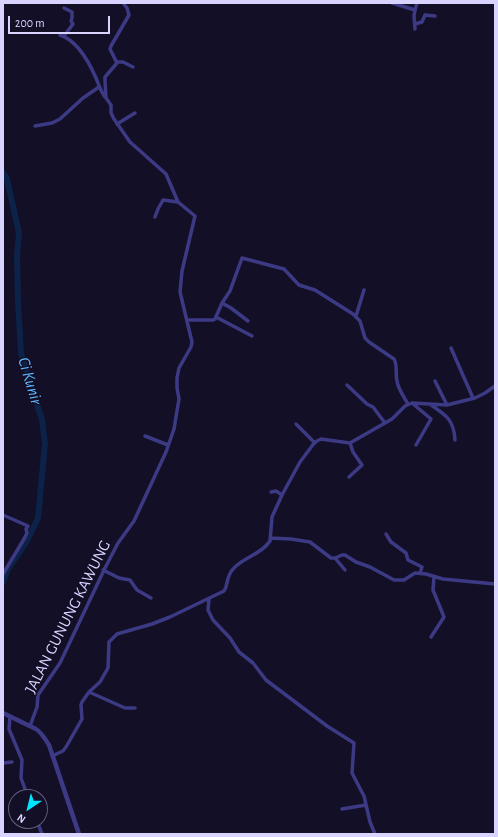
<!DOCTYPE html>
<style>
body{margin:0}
#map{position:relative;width:498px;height:837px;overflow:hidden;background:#130f26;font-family:"Alegreya Sans",sans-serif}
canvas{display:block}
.frame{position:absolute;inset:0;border:4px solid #d9d4ff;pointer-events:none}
.north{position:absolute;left:8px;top:789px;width:40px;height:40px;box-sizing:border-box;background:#130f26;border:1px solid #625e7d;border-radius:50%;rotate:215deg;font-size:11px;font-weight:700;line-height:16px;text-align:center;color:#d9d4ff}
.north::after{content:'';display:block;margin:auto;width:14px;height:18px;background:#00e5ff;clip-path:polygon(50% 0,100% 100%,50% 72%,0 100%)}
.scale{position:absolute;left:8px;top:16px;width:102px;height:18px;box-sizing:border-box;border:2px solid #d9d4ff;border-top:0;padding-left:5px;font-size:12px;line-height:14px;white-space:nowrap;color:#d9d4ff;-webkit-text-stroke:3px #130f26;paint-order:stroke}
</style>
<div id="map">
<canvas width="498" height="837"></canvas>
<div class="frame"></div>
<div class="north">N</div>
<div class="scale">200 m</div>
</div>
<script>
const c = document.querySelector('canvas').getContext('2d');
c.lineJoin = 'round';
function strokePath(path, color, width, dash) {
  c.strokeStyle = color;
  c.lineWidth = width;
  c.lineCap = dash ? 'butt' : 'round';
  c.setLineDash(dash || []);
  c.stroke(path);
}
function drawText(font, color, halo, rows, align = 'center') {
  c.font = font + ' "Alegreya Sans",sans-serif';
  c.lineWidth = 3;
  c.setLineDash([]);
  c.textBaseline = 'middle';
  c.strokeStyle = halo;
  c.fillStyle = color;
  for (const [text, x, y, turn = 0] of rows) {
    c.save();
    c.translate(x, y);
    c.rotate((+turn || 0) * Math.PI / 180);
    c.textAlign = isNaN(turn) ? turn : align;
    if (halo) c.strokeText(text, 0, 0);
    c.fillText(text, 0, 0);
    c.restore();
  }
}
strokePath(new Path2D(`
 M3,173L7,179L19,233L17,255L18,303L21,353L42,420L45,444L38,518L27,541L8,569L3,582`), '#0c2248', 6);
strokePath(new Path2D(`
 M392,3L415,10L417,3
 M64,8L72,12V18L71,21L73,24L64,36
 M415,24L422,22L425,15L435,16
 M415,29L414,16L415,10
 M60,35C78,41 89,62 96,78C99,85 101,93 106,98
 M117,62H123L133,67
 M117,124L135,113
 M35,126L52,123L60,119L83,98L99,87
 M155,217L158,209L163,200L178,202
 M222,303L231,308L248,321
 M356,316L364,290
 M216,317L252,336
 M187,320H213L215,319L222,303L230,291L242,258L284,269L299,285L315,290L353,314L360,321L365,338L369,342L394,359C398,366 395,374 397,381C398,389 404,397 408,404
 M451,348L473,398
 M435,381L447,405
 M347,385L367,404L373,407L385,423
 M412,403L431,419L416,445
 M431,405C446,415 454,420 455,440
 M296,424L315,443
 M145,436L168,445
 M349,477L362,465L353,452L350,443
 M271,492L276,491L282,495
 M3,515L28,526L26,529L27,533L24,539L3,574
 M386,534L391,542L406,553L408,560L422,567L420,573
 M270,538L291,539L310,542L331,558H335L342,555H345L356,562L370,567L394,580H404L415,573L426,574L443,579L495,584
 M335,558L345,570
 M103,570L119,578L130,580L137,590L151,598
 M209,599L208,610L213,620L230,638L239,652L253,663L266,680L327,726L354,743L352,773L364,796L370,822L375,834
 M431,637L444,617L433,590L434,577
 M89,692L125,708H135
 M10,716L9,729L22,760L21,778L28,797
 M30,726L37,707L38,695L60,663L105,568L118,543L134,521L166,452L174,429L179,399L177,388V378L179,368L191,347L192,342L180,292L182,271L195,216L178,202L166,174L130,142L114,119L111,113V105L106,98L105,81V77L117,63L110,49L111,46L129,15L127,8L123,3
 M52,756L63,751L66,747L82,719L81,705L82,702L89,692L100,682L108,668L109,642L117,634L152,624L170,617L224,591C229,584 225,577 234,568C244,557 262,554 270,541L272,517L282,495L300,462L315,442L321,439L350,443L392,419L405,406L412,403L447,405L475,398L485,393L495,386
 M3,763L12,762
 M342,809L366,805
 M37,821L42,834`), '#3d3a85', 3.5);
strokePath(new Path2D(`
 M3,713L36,729C42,733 45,739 49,745L79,834`), '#3d3a85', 4.5);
drawText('16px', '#d9d4ff', '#130f26', [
 ["JALAN GUNUNG KAWUNG",68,617,-63]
]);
drawText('italic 17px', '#62b6ff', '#130f26', [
 ["Ci Kunir",30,381,73]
]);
</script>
